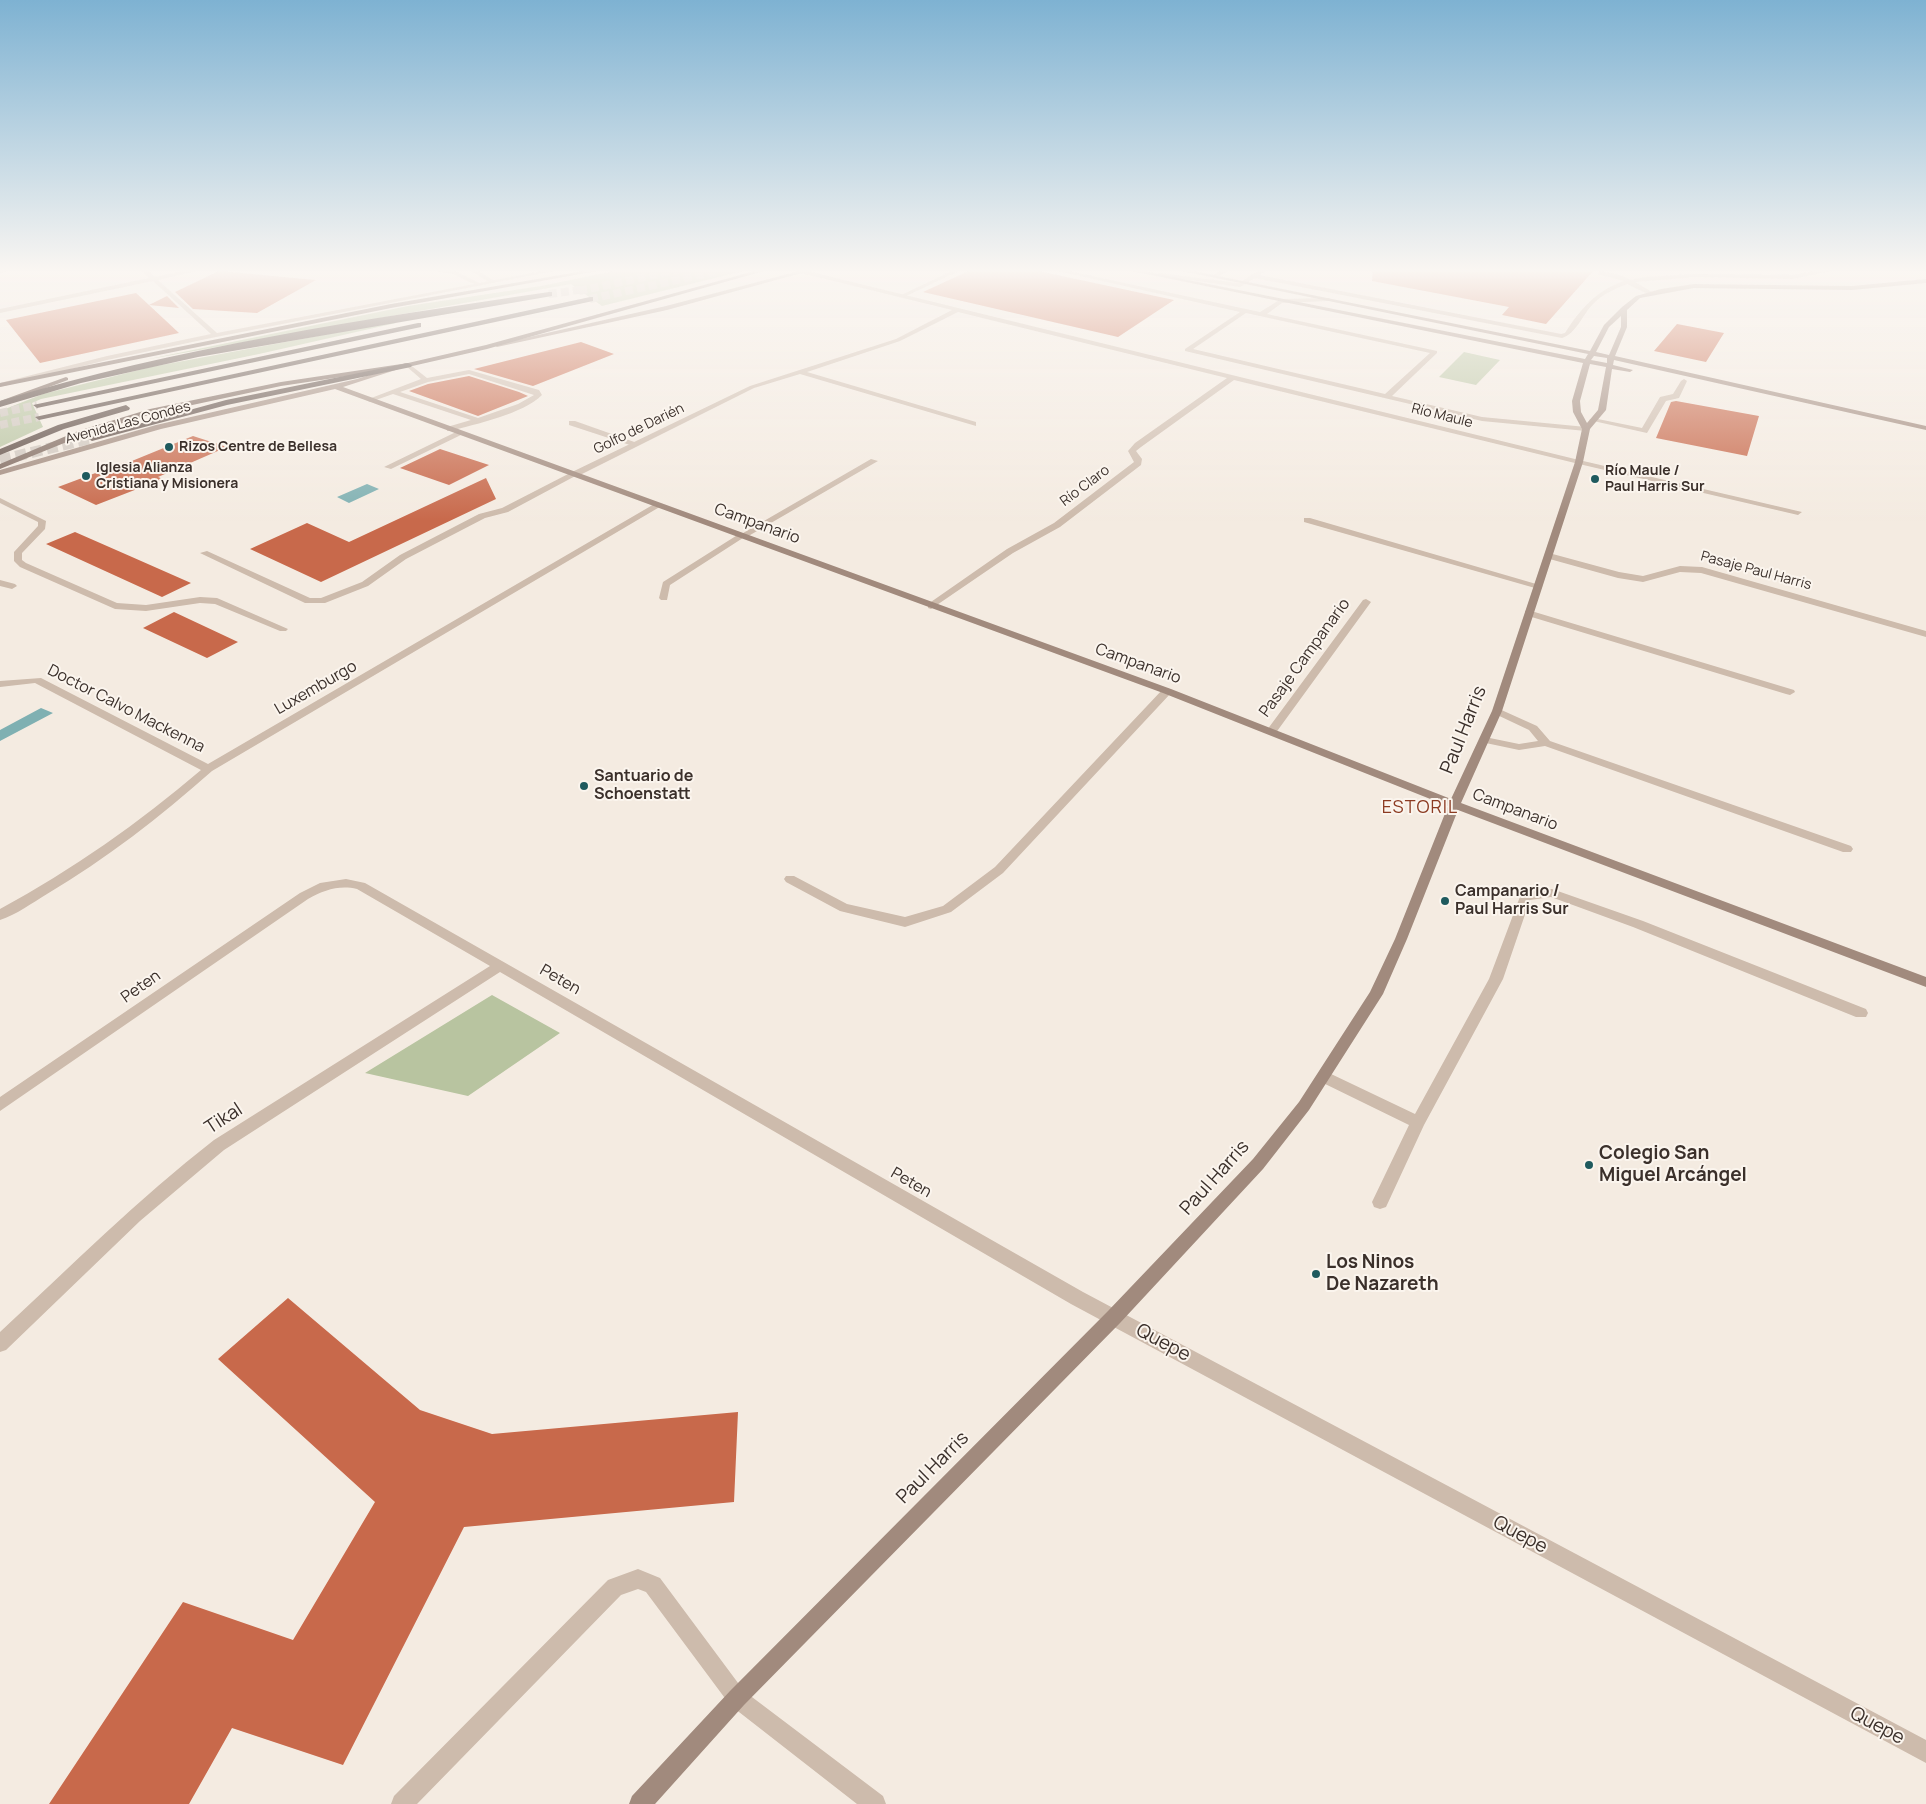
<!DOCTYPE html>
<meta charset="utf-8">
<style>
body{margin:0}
canvas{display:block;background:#f4ebe1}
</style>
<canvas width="1926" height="1804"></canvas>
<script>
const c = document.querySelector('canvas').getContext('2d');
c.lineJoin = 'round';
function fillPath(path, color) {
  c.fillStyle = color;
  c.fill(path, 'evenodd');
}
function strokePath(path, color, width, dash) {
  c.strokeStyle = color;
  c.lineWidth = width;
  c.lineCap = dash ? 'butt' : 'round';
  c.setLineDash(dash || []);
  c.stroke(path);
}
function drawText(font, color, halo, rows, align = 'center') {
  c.font = font + ' Manrope,sans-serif';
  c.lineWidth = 4;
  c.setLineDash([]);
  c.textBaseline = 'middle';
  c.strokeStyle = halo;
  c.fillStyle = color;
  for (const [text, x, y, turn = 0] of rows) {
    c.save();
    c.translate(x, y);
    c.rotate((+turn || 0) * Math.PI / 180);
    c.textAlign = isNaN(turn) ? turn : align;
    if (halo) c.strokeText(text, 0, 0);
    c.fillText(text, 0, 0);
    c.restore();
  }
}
fillPath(new Path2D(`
 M624,269H751L602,306L571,284L144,360L408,306L541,286Z
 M393,322L396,323L259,354L41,399L32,403L43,427L0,447V411L43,394L151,367Z
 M1464,352L1500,360L1476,385L1439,377Z
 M492,995L560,1033L468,1096L365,1073Z`), '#b8c4a0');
fillPath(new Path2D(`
 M367,484L379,489L349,503L337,497Z
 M41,708L53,713L0,741V730Z`), '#7fb0b2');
fillPath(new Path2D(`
 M973,269H1029L1174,300L1118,337L923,292Z
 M1373,269H1595L1546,324L1502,315L1509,307L1372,281Z
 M219,271L316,280L257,313L193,309L175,292Z
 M136,293L149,305L167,296L179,308L149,305L179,333L40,363L6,320Z
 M1677,324L1724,333L1706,362L1654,351Z
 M581,342L614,354L533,386L474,369Z
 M469,376L519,392L528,396L478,416L409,391L428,384Z
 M1676,401L1759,416L1747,456L1656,438L1671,402Z
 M193,436L227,447L158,477L163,479L96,505L58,487L125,462L127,463Z
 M440,449L489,465L449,485L400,468Z
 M486,478L496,499L321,582L250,549L307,523L349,542Z
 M75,532L132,557L191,583L162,597L46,544Z
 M174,612L238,642L207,658L143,628Z
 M288,1298L420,1410L492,1434L738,1412L734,1502L464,1527L343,1765L232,1728L189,1804H49L183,1602L293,1640L375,1502L218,1359Z`), '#c8694b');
strokePath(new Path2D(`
 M579,291L682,269
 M549,294L587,289
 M590,299L728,269
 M0,413L37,405
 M0,425L39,417`), '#cfc6bd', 8, [8, 4]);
strokePath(new Path2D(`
 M0,460L92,438`), '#cfc6bd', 11, [11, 5]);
fillPath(new Path2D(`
 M437,269L457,272L481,284L476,285L453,274L437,271Z
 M468,269H475L496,282L491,283Z
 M956,269H963L904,297L899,296Z
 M1049,269H1059L1260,312L1281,299L1330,298L1328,301L1282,303L1267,314L1437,351V353L1392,396L1482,417L1586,427L1590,429L1586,431L1482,421L1185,351V349L1240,312ZM1246,313L1430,353L1385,394L1193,349Z
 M1224,269H1231L1217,277L1212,276Z
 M1261,269H1268L1259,275L1561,334L1565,333C1581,308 1596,291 1624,281L1598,274L1600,271L1623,276L1630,280L1646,277L1695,274L1793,275L1826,269H1839L1793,279L1695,277L1635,282L1652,292L1650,295L1627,284C1614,289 1603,294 1593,304C1583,314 1576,334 1562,338L1255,278L1240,287L1155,275L1158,273L1239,283Z
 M408,363L427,378L469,370L539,390L542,395C523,414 476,424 450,431H447V427L471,420L393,394L370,402L366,400L421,379L406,366V364ZM469,374L534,395L518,404L478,418L400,392L428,382Z
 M1684,379L1687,381L1679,398L1666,401L1647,433L1589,420L1593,418L1642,428L1660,397L1673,394L1681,381Z
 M569,421H575L640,444L633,446L569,425Z
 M458,431L465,433L391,469L384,467Z
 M572,472L579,474L508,512L485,518L406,559L368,586L325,603H305L200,553L207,551L310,598H321L362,582L400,555L479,514L502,508Z
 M739,534L746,536L670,585L667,600H661L659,598L663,582Z
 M0,580L15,584L17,586L12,589L0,586Z
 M1167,688L1172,691L1171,693L1003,873L951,912L905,927L840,911L786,882L784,879L786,876H794L847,904L905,917L943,906L995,867L1163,689Z
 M1552,889L1643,921L1866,1009L1868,1013L1866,1017H1856L1633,927L1551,897L1530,900L1503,979L1424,1125L1386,1207L1380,1209L1374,1207L1372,1202L1409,1125L1319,1081L1317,1077L1319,1073L1324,1071L1329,1073L1415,1114L1489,979L1521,894L1534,890Z
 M638,1569L660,1578L744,1691L747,1698L744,1705L737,1708L730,1705L646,1592L638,1589L621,1595L417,1804H391L394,1796L608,1580Z`), '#cdbbac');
fillPath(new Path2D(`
 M0,269H13L0,273Z
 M140,269H146L155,277L194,269H204L158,280L217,333L553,269H564L216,337L107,360L0,387V383L107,356L211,334L153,281L0,313V309L149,278Z
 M803,270L1579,460L1802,512L1798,515L1579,464L1234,380L1141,447L1136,451L1142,459L1141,465L1060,527L1013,553L931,609L928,608V604L1007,549L1054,523L1134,462L1128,451L1135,443L1227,378L958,312L900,341L807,372L976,422V426L800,374L754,388L578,476H572V472L750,386L896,339L952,310L801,273Z
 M871,459L878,461L745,538L738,536Z
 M0,498L46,521L45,529L22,553V560L26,563L117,603L146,605L200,597L217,598L288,629L286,631H280L215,604L200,603L146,611L115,609L20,567L14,561V552L38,526V522L0,503Z
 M656,503L663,505L212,771C160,817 106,859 47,894C32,903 16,915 0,920V909C72,870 139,823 201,770L35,683L0,687V681L41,678L208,764Z
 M1304,518H1310L1543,586L1535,588L1304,522Z
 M1549,553L1619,572L1643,576L1680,566L1702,567L1926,631V637L1701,573L1680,572L1643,582L1618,578L1546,558V554Z
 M1366,599L1371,602L1275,734H1267L1266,732L1267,730L1363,600Z
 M1528,610L1794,690L1795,692L1790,695L1786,694L1525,615V611Z
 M1497,708L1537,726L1550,741L1851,846L1853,849L1851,852H1843L1545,746L1519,750L1481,742L1480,740L1481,738L1485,737L1519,744L1538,741L1529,730L1493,713V709Z
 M346,879L365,883L1083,1292L1926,1740V1763L1071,1304L500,972L224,1150L140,1221L6,1350L0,1352V1332C70,1267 138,1199 214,1140L490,966L357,889C339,885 324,890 308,899L0,1111V1097L300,893L320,883Z
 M737,1688L744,1691L883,1796L886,1804H857L730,1705L727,1698L730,1691Z`), '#cdbbac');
fillPath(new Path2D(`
 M807,269H816L667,310L497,347L494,345L666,306Z
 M1122,269H1133L1585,359L1588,354L1172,269H1183L1590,351L1604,325L1622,307L1636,296L1661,289L1694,284L1852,286L1926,279V283L1852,290L1694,288L1640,298L1627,310V327L1615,356L1926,426V430L1614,360L1613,365L1633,370L1630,372L1612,369L1606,410L1590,429L1583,462L1502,711L1461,803L1926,977V987L1458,810L1407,939L1383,994L1309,1110L1263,1169L1120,1323L744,1705L655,1804H629L632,1796L730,1691L1108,1311L1253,1159L1299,1102L1370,992L1395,939L1448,806L1163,693L335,389L161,429L0,475V470L156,425L357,379L406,363L408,364V366L343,387L1171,689L1451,799L1492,711L1575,462L1582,429L1573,412L1572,401L1583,363ZM1621,316V327L1609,355L1596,352L1609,327ZM1594,356L1607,358V363L1591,360ZM1590,364L1606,367L1598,410L1587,423L1581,412L1580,401Z`), '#a18a7d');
fillPath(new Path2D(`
 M596,269H608L391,308L0,387V383L391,304Z
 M762,269H771L487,349L408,367L281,386L155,413L84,435L0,469V464L78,431L150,409L281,382L408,363L486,345Z
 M66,377L68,378V380L0,405V401Z`), '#7d675c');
fillPath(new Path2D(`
 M549,292H552V296L198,357L81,383L0,407V401C176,347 366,319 549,292Z
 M590,297H593V301L39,420L35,417Z
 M418,323H421V327L37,408L33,405Z
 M408,363L412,365L411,367L227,405L92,441L87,438L226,400Z
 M126,405L130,408L129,410L64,429L0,455V449L58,425Z`), '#5c4a42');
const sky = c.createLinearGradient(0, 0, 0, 521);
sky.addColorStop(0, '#7eb2d2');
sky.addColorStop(0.52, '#faf6f2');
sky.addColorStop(1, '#faf6f200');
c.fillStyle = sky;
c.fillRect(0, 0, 1926, 521);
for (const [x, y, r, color] of [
 [169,447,5,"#1f5a5e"],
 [86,476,5,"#1f5a5e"],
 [1595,479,5,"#1f5a5e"],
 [584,786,5,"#1f5a5e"],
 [1445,901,5,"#1f5a5e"],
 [1589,1165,5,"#1f5a5e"],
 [1316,1274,5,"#1f5a5e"]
]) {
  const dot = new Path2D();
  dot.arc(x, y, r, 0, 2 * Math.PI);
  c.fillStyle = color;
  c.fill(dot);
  strokePath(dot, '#fbf5ee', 2);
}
drawText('14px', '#3b302b', '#fbf5ee', [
 ["Río Maule",1442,416,14],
 ["Avenida Las Condes",128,423,-15],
 ["Golfo de Darién",639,429,-26],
 ["Río Claro",1085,486,-37],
 ["Pasaje Paul Harris",1756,571,15]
]);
drawText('bold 14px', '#3b302b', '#fbf5ee', [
 ["Rizos Centre de Bellesa",179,447],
 ["Iglesia Alianza",96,468],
 ["Cristiana y Misionera",96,484],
 ["Río Maule /",1605,471],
 ["Paul Harris Sur",1605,487]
], 'left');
drawText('16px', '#3b302b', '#fbf5ee', [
 ["Campanario",757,524,20],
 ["Pasaje Campanario",1305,658,-54],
 ["Campanario",1138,664,20],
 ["Luxemburgo",316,688,-30],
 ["Doctor Calvo Mackenna",126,709,27],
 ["Campanario",1515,810,21],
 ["Peten",560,980,30],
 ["Peten",141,987,-35],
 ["Peten",911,1183,30]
]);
drawText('bold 16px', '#3b302b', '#fbf5ee', [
 ["Santuario de",594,777],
 ["Schoenstatt",594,795],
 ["Campanario /",1455,892],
 ["Paul Harris Sur",1455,910]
], 'left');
c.letterSpacing = '1px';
drawText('18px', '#8c3b22', '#fbf5ee', [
 ["ESTORIL",1420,808]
]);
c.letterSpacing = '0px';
drawText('19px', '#3b302b', '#fbf5ee', [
 ["Paul Harris",1464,730,-68],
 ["Tikal",224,1119,-33],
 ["Paul Harris",1215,1178,-48],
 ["Quepe",1163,1343,28],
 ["Paul Harris",933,1468,-45],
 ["Quepe",1520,1535,28],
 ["Quepe",1877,1726,28]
]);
drawText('bold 19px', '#3b302b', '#fbf5ee', [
 ["Colegio San",1599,1154],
 ["Miguel Arcángel",1599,1176],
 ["Los Ninos",1326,1263],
 ["De Nazareth",1326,1285]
], 'left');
</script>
